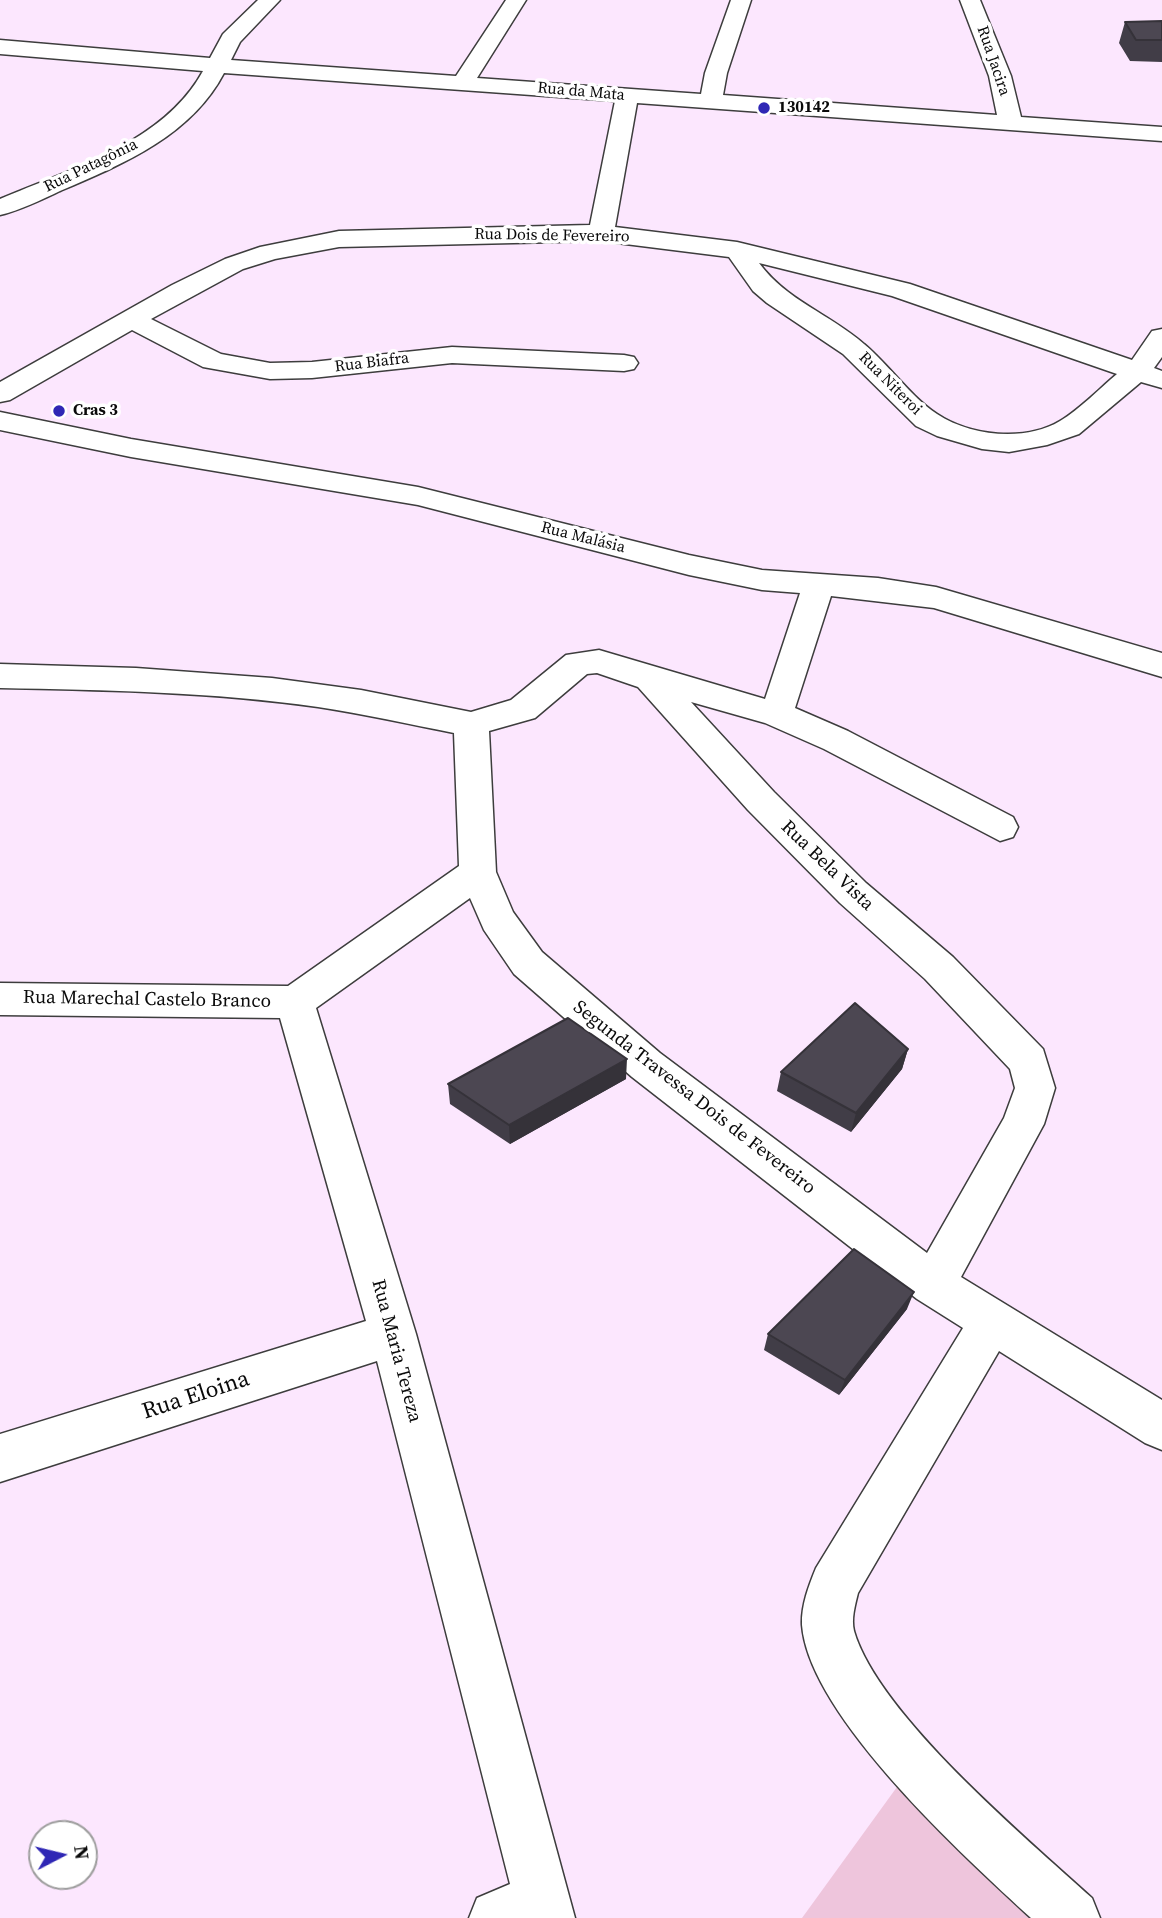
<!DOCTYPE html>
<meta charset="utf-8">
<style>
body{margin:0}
#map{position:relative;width:1162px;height:1918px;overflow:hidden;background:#fce7fe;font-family:"Source Serif 4",serif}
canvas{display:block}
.north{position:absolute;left:28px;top:1820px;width:70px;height:70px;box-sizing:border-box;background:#fff;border:2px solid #9d9d9d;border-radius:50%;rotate:83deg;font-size:19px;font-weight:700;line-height:28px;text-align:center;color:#0a0a0a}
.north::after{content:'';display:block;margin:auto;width:24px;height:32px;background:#2f27b5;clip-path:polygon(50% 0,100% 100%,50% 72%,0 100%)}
</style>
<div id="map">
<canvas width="1162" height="1918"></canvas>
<div class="north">N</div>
</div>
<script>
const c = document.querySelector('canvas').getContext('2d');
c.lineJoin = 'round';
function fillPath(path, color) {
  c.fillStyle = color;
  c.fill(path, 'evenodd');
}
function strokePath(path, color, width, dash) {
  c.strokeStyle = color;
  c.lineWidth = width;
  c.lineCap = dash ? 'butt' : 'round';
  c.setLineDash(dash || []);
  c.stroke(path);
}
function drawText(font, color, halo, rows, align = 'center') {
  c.font = font + ' "Source Serif 4",serif';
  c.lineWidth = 7;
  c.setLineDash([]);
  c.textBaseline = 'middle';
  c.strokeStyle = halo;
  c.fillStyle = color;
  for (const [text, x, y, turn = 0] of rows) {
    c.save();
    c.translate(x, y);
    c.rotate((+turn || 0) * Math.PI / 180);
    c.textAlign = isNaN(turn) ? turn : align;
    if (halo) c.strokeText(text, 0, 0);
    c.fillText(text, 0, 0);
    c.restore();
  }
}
fillPath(new Path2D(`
 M910,1769L1063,1918H802Z`), '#eec5dc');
const minor = new Path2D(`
 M258,0H280L240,42L231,60L456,76L506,0H526L477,78L701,94L705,73L731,0H751L727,73L723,95L997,115L989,76L960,0H980L1011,76L1021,117L1162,127V141L637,103L615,227L737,242L910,284L1132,360L1152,331L1162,329V357L1154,368L1162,371V388L1141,382L1079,434L1047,445L1009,452L982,449L937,436L916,426L843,354L767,303L753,291L729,257L601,241L339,247L275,259L243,269L151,319L221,354L270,363L312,362L452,347L624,355L634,357L638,363L634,369L624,371L452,363L312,378L270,379L203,367L132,330L10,400L0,402V382L172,285L225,259L260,247L339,231L590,225L615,101L224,73C191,136 123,164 60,191C41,200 21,210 0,215V199C70,169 164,143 203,71L0,54V40L210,58L223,34ZM759,263L892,296L1117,374C1099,389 1080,409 1060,421C1025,442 970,436 937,414C910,396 889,365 864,344C830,314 787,301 759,263Z
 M0,412L131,439L418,487L689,555L762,570L878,578L936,587L1162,653V677L934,608L831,596L795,708L848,731L1013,817L1018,827L1013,837L1000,841L824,749L765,723L691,702L774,792L866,883L953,957L1043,1049L1055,1088L1044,1124L961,1277L1162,1400V1450L1145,1443L999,1351L858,1593C855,1605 851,1619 854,1631C878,1714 1026,1838 1092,1898L1100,1918H1031C965,1857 809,1716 802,1625C801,1606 809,1585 816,1568L963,1328L917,1299L632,1077L514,974L484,930L470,898L316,1008L416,1334L575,1918H469L477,1898L510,1884L377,1361L0,1482V1434L366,1321L280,1018L0,1015V983L288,986L459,866L454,733C409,724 364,714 318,707C213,692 106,690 0,688V664L136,668L272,678L361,690L471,712L511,700L566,655L599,650L765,699L800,593L762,590L689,575L418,505L131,457L0,430ZM597,673L638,687L748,810L840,903L925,979L1010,1069L1015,1088L1004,1118L927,1253L660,1053L542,952L513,912L496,872L489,731L535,718L587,674Z`);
strokePath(minor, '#3d3d3d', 3);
fillPath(minor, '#fff');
fillPath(new Path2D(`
 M1162,21V62L1130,61L1119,43L1125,22Z
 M908,1049L902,1069L851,1132L777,1091L781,1072Z
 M626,1079L510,1144L450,1104L448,1084Z
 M907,1309L839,1395L764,1350L768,1334Z`), '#413d47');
fillPath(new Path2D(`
 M908,1049L902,1069L851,1132L856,1113Z
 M627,1059L626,1079L510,1144L509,1125Z
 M914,1292L907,1309L839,1395L845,1380Z`), '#353239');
const building = new Path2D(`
 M1162,21V40H1136L1125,22Z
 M855,1003L908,1049L856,1113L781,1072Z
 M568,1018L627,1059L509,1125L448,1084Z
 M854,1249L914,1292L845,1380L768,1334Z`);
fillPath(building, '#4c4752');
strokePath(building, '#353239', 2);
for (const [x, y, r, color] of [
 [764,108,7,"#2f27b5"],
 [59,411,7,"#2f27b5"]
]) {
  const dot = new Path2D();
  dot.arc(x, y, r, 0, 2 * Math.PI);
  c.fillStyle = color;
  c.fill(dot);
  strokePath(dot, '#fff', 2.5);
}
drawText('16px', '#0a0a0a', '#fff', [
 ["Rua Jacira",993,61,71],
 ["Rua da Mata",581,92,5],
 ["Rua Patagônia",91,166,-26],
 ["Rua Dois de Fevereiro",552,236,1],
 ["Rua Biafra",372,363,-7],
 ["Rua Niteroi",890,384,45],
 ["Rua Malásia",583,538,14]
]);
drawText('bold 16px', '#0a0a0a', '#fff', [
 ["130142",778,108],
 ["Cras 3",73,411]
], 'left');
drawText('19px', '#0a0a0a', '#fff', [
 ["Rua Bela Vista",827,866,44],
 ["Rua Marechal Castelo Branco",147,1000,1],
 ["Segunda Travessa Dois de Fevereiro",694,1098,38],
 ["Rua Maria Tereza",396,1351,75]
]);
drawText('23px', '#0a0a0a', '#fff', [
 ["Rua Eloina",196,1396,-18]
]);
</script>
